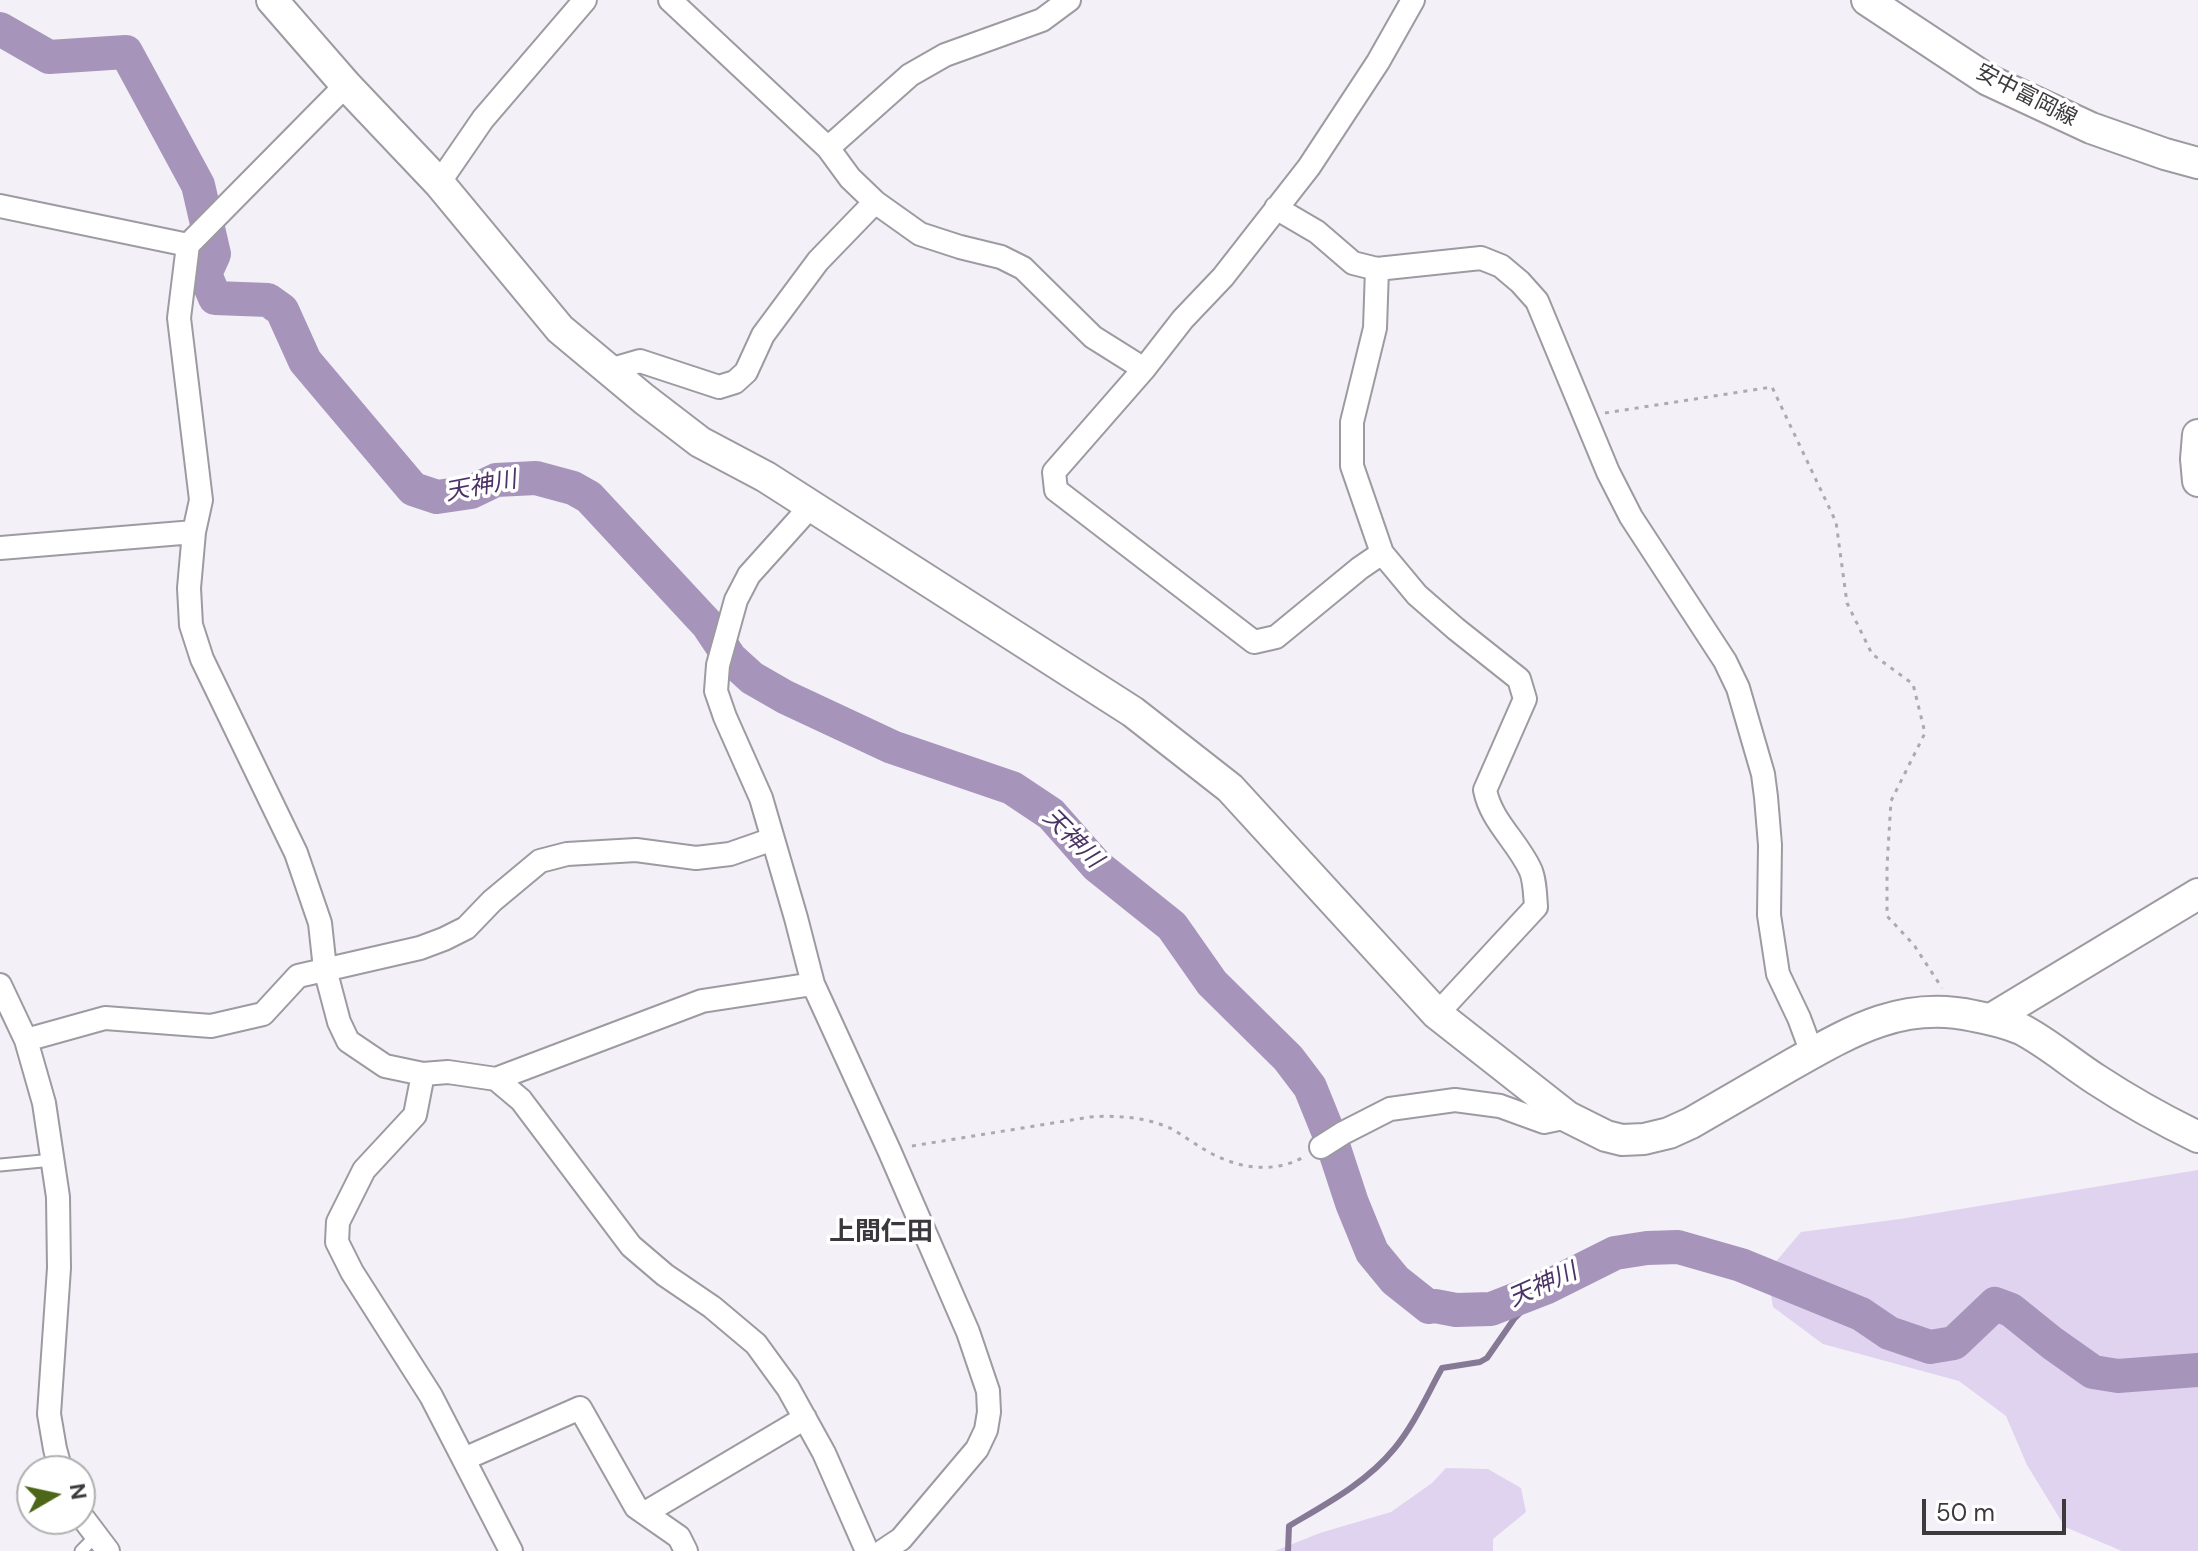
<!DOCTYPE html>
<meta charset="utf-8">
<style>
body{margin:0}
#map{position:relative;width:2198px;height:1551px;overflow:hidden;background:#f3f0f7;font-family:"DM Sans",sans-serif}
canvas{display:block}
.north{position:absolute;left:16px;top:1455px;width:80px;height:80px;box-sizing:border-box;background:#fff;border:2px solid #b1b0b1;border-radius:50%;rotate:81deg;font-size:22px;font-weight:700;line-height:32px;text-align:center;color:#3c3a3d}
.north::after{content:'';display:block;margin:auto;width:28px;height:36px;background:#4e6617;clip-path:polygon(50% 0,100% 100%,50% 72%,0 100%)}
.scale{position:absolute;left:1922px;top:1499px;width:144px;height:36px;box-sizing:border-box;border:4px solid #3c3a3d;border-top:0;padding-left:10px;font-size:24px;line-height:28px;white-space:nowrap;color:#3c3a3d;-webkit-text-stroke:6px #fff;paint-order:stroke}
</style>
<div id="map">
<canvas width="2198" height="1551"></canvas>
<div class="north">N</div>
<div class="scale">50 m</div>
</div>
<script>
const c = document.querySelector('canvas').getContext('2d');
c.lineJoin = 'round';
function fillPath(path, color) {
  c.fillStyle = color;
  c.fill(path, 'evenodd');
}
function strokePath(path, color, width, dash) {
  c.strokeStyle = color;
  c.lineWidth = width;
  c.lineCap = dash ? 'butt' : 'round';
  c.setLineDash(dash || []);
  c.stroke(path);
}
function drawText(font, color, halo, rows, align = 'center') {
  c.font = font + ' "DM Sans","Noto Sans JP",sans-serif';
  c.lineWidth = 7;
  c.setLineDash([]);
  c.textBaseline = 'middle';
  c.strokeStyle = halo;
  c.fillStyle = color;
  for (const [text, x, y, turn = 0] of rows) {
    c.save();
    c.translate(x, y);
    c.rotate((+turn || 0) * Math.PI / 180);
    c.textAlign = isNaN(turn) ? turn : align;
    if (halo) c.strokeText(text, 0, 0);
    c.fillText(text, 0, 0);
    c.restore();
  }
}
fillPath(new Path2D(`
 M2198,1170V1551H2122L2065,1527L2027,1465L2006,1416L1959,1381L1823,1344L1773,1307L1767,1272L1801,1232L1900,1219Z
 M1446,1468L1488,1469L1521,1488L1526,1512L1493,1539V1551H1275L1320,1533L1391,1512L1432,1483Z`), '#e0d3f0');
strokePath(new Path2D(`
 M1288,1551L1289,1526C1326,1504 1366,1483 1394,1449C1414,1425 1427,1395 1442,1368L1480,1362L1487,1358L1514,1319L1545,1288`), '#867995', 6);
strokePath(new Path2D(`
 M0,29L49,57L126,52L198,185L214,254L205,274L215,298L268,300L282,310L305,361L413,489L437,497L471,492L496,480L536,478L573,488L589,497L708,625L730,658L752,678L785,697L892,747L1012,788L1051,814L1097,866L1172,926L1212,983L1288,1058L1310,1087L1331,1139L1352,1203L1372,1252L1395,1280L1429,1307L1435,1306L1456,1310L1491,1309L1545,1288L1615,1253L1647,1248L1678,1247L1741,1265L1861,1314L1889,1333L1930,1347L1954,1343L1995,1304L2011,1310L2052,1343L2093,1372L2118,1376L2198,1370`), '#a694bb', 34);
const lane = new Path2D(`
 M0,1165L53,1160
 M81,1551L96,1536`);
const street = new Path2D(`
 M670,0L828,148L850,178L875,202L920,234L960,247L1001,257L1023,268L1093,337L1144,369
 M346,85L188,245L179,318L201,500L194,532L189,588L191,625L202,659L296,853L320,923L325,969L339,1022L348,1041L385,1066L423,1074L448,1072L496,1079L702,1001L813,984
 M828,148L910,75L945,55L1042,20L1069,0
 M439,183L483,119L585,0
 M0,206L188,245
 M1276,208L1317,232L1353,263L1377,269L1481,258L1501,266L1520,282L1537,301L1608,472L1631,517L1725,661L1738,688L1763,774L1766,797L1770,845L1769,915L1778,974L1799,1018L1812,1053
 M1377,269L1375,328L1352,422V466L1382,553L1417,595L1456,629L1519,679L1525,699L1485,790C1491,821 1517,841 1530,869C1535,879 1535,895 1536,907L1437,1014
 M609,370L640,361L719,387L735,382L746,372L763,335L818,261L875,202
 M811,506L749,575L736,600L718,665L716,691L725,717L761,798L796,918L813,984L889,1150L968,1332L988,1391L989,1412L986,1430L977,1449L901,1539L883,1551
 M0,548L194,532
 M1382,553L1360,568L1276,637L1254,642L1056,490L1054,472L1144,369L1183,319L1223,277L1309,167L1378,62L1413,0
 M0,985L26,1040L44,1103L58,1197L59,1268L49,1414L55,1449L61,1471
 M26,1040L105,1018L211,1026L263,1014L298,976L420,948L444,939L466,928L492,901L540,861L567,854L636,850L696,858L730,854L773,839
 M423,1074L415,1115L364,1170L338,1222L337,1242L352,1272L431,1396L511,1551
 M496,1079L521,1100L631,1246L665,1275L712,1307L756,1344L788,1388L824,1453L867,1551
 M1321,1147L1343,1133L1390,1109L1455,1100L1500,1106L1544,1122L1568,1117
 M464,1459L580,1408L636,1507L679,1537L686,1551
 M645,1513L805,1418
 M80,1514L108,1551`);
const secondary = new Path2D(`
 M272,0L346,85L439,183L560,329L644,399L700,442L766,477L1133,712L1230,788L1437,1014L1568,1117L1606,1136L1622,1140L1644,1139L1669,1133L1691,1123C1725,1103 1758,1084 1791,1065C1851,1031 1903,1000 1974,1016C1990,1019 2007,1023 2021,1029C2048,1043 2072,1064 2097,1080C2129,1101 2163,1120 2198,1137
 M1867,0L1988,80L2091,128L2165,154L2198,163
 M2198,435L2196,459L2198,481
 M1991,1019L2198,894`);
strokePath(lane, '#9d9aa1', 15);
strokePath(street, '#9d9aa1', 26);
strokePath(secondary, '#9d9aa1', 34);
strokePath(new Path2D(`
 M1605,413L1772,387L1836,522L1847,603L1872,654L1913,684L1925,733L1891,801L1887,866V916L1914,945L1942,988
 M912,1146L1090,1117C1117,1115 1145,1117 1170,1128C1181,1134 1192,1142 1202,1148C1234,1168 1271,1175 1304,1157`), '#aca9af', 3, [4, 6]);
strokePath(lane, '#fff', 11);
strokePath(street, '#fff', 22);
strokePath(secondary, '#fff', 30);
drawText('22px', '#3c3a3d', '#fff', [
 ["安中富岡線",2026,96,27]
]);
drawText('italic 24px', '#4c3366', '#fff', [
 ["天神川",481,487,-11],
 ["天神川",1072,839,45],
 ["天神川",1543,1286,-24]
]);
drawText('bold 26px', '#3a373d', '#fff', [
 ["上間仁田",881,1233]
]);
</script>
